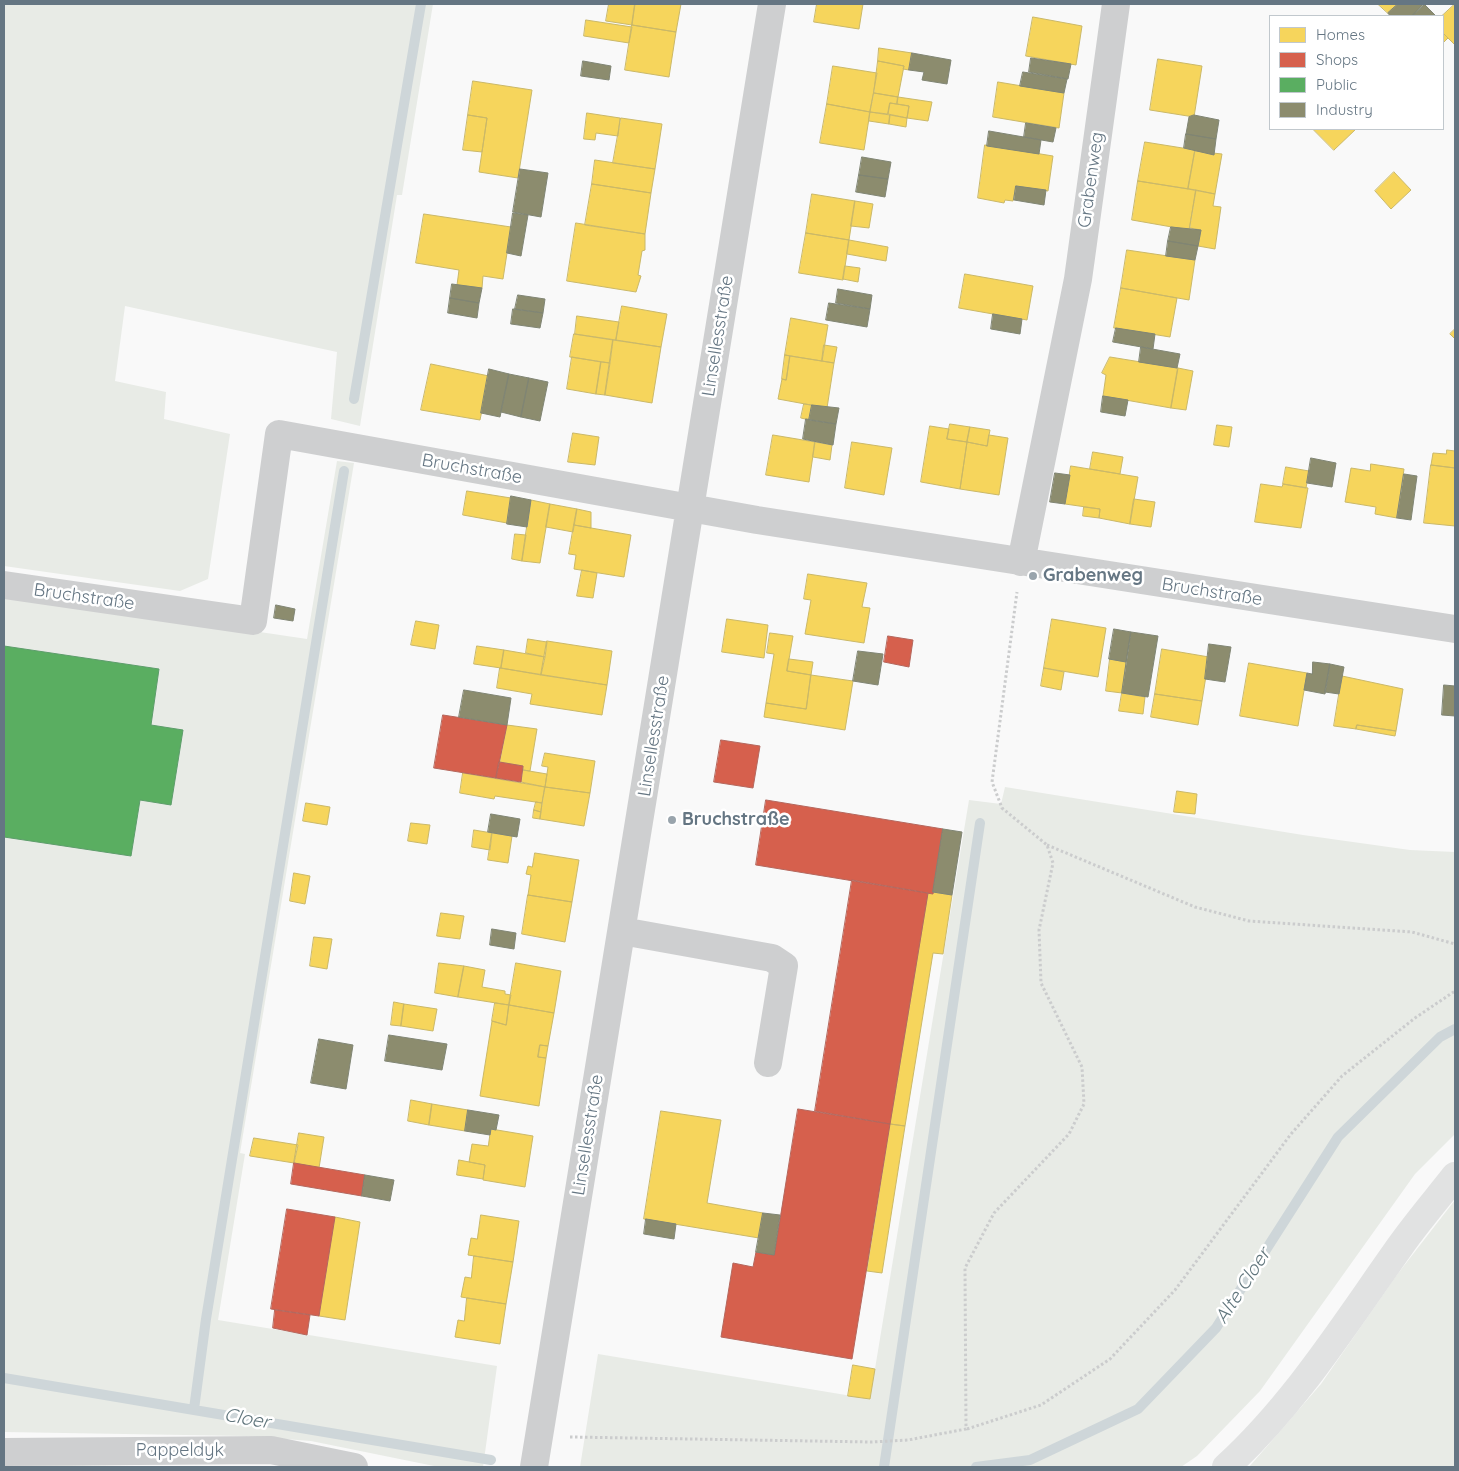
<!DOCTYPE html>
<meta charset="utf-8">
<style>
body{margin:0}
#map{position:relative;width:1459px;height:1471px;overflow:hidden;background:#f9f9f9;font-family:Quicksand,sans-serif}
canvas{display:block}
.frame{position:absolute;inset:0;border:5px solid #657683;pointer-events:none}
.legend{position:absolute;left:1269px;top:15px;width:175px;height:115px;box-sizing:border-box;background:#fff;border:1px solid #c1c8cd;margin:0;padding:6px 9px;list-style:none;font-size:15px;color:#657683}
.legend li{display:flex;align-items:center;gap:10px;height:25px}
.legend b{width:25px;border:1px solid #c1c8cd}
</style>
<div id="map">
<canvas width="1459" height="1471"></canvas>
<div class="frame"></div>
<ul class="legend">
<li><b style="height:14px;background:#f6d55c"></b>Homes</li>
<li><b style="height:14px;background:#d6604d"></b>Shops</li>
<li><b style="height:14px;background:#5aae61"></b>Public</li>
<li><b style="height:14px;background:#8c8c6e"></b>Industry</li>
</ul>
</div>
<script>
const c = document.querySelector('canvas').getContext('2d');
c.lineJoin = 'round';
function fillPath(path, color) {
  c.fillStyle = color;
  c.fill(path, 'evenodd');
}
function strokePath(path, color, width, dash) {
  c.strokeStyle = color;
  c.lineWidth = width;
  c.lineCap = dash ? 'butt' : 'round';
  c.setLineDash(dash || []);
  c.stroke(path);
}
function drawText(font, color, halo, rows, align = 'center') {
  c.font = font + ' Quicksand,sans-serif';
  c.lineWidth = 5;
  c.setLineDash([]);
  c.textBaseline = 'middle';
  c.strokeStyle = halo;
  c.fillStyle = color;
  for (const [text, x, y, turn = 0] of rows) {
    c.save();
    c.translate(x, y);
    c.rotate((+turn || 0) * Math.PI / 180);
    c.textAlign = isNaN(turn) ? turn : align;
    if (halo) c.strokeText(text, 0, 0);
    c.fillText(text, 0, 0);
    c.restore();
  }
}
fillPath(new Path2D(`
 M4,4H433L402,195H397L360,426L331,419L337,352L125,306L115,381L166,392L164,419L230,434L208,579L180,591L4,566Z
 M337,461L354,463L240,1153L245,1154L218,1320L497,1366L483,1467H439L311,1441L245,1436L4,1432V594L307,639Z
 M1005,787L1303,835L1410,850L1455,852V1134L1415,1174L1260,1391L1197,1456L1181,1467H580L598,1354L870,1399L969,800L1001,804Z
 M1455,1200V1467H1249L1321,1384L1396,1276Z
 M4,1464L193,1467H4Z`), '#e8ebe6');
const homes = new Path2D(`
 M609,4H635L632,25L606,21Z
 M635,4H681L676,32L632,25Z
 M817,4H863L859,29L814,22Z
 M1378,4H1398L1388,13Z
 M1455,4V45L1443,33L1442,16Z
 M1033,17L1082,26L1076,65L1026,56Z
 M586,20L632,27L629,43L584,36Z
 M632,25L676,32L669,77L625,70Z
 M1443,33L1448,38L1443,43Z
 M879,48L912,53L909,70L903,69L904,66L878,61Z
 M1158,59L1202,66L1194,117L1150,110Z
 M878,61L904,66L898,97L874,93Z
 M833,66L877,73L870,112L827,104Z
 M473,81L532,90L518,178L479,172L487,118L468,115Z
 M998,82L1064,93L1059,128L993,117Z
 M874,93L898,97L897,104L890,103L888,114L870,112Z
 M898,97L932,102L928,121L907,118L909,106L897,104Z
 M890,103L909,106L907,118L888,114Z
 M827,104L870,112L864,150L820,143Z
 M870,112L890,115L889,124L869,121Z
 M587,113L620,118L618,136L596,133L595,140L584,139Z
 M468,115L487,118L482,152L463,150Z
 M890,115L907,118L906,127L889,124Z
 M621,118L662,124L655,169L613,163Z
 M1313,129H1356L1334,150Z
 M1145,142L1195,150L1188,189L1138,181Z
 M985,145L1053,156L1048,191L1016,186L1013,201L1005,200L1004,203L978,198Z
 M1195,151L1222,154L1215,194L1188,189Z
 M595,160L655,169L651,193L592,184Z
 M1394,172L1411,190L1391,209L1375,191Z
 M1138,181L1196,190L1189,230L1132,220Z
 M592,184L651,193L645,234L585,225Z
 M1196,190L1215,194L1213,206L1221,207L1215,249L1198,246L1201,230L1190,228Z
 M812,194L855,201L849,240L806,233Z
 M855,201L873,204L869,228L851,226Z
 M424,214L511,227L503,279L483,276L482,288L457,285L459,270L416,263Z
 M576,223L645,234V250L642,251L638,275L641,276L636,292L567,281Z
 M806,233L849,240L843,280L799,273Z
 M849,240L888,247L886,261L847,254Z
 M1127,250L1195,260L1189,300L1121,288Z
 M845,266L860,268L858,282L843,279Z
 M965,274L1033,286L1027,320L959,308Z
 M1121,288L1177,298L1170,337L1114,328Z
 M622,306L667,314L661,347L616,340Z
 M577,316L619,322L616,340L575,334Z
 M791,318L828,325L822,361L785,355Z
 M1455,329V339L1450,334Z
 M574,334L613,340L610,363L570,357Z
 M613,340L661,347L652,403L605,395Z
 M824,345L837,347L834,363L822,361Z
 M785,355L790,356L786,380L782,379Z
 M790,356L834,363L827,408L778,399L782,379L786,380Z
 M572,357L601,362L596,394L567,389Z
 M1110,357L1178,368L1171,408L1103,396L1106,375L1102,373Z
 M601,362L610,363L605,395L596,394Z
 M431,364L489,376L480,420L421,410Z
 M1178,368L1193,371L1186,410L1171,408Z
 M804,404L812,405L809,420L801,418Z
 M950,424L970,427L967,442L947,439Z
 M1217,425L1232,427L1229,447L1214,445Z
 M930,426L949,429L947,439L967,442L960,489L921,482Z
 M970,427L990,430L987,446L967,442Z
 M573,433L599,437L595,465L568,462Z
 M773,435L815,442L809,482L766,475Z
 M989,435L1008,438L999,495L960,489L967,442L987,446Z
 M815,442L832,445L830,460L813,457Z
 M852,442L892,448L884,495L845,488Z
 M1447,450L1455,451V468L1431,465L1433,453L1446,454Z
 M1093,452L1123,457L1120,474L1090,469Z
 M1371,464L1404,469L1397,518L1375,514L1376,507L1345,502L1351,468L1370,471Z
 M1431,465L1455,468V526L1424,523Z
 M1071,466L1138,477L1130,524L1099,518L1100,509L1065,504Z
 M1286,467L1309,471L1306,488L1283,484Z
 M1261,484L1282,487L1283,484L1308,488L1301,528L1255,522Z
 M467,491L511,498L507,523L463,515Z
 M1134,499L1155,502L1151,527L1130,524Z
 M531,500L550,504L540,563L522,561Z
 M550,504L577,509L573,532L546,527Z
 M1084,507L1100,509L1099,518L1083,516Z
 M577,509L591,512V528L574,525Z
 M574,525L631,535L624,577L574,569L576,555L569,554Z
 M515,534L526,535L522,561L512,559Z
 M582,570L597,573L593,598L577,596Z
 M808,574L867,583L862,607L870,608L864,643L805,634L811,600L804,599Z
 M727,619L768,625L764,658L722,652Z
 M1052,619L1106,628L1098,677L1044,668Z
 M416,621L439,625L435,649L411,645Z
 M770,633L793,636L787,671L811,675L806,709L766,703L774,654L767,653Z
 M528,639L547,642L545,657L526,653Z
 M547,641L612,651L607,685L541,675Z
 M477,646L504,650L501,668L474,664Z
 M1162,649L1209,657L1202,701L1155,694Z
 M504,650L545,657L541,675L501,668Z
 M789,659L813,662L811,675L787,671Z
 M1110,659L1126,662L1122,693L1106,691Z
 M1249,663L1307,673L1298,726L1240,716Z
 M500,668L607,685L602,715L530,704L532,694L497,688Z
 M1044,668L1064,672L1061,690L1041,686Z
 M811,675L853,681L845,730L764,717L766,703L806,709Z
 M1342,676L1403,689L1396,731L1357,725L1356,729L1334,726Z
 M1122,693L1145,697L1143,714L1119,711Z
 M1155,694L1202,701L1198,725L1151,717Z
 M507,725L537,729L530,771L523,770V766L500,762Z
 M1357,725L1396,731L1395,736L1356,729Z
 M545,753L595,761L590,793L545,787L548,767L542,766Z
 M523,770L547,774L545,787L521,782Z
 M463,773L545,787L542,803L495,796L494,799L460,793Z
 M545,787L590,793L584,826L540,819Z
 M1177,791L1197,794L1195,814L1174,812Z
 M536,802L542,803L541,812L534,810Z
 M306,803L330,807L327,825L303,821Z
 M534,810L541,812L540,819L533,818Z
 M411,823L430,825L427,844L408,841Z
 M474,830L492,833L490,850L472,847Z
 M492,833L512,836L508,863L488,860Z
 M535,853L579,860L572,902L528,895L531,875L526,874L528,866L532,867Z
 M294,873L310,876L305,904L290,901Z
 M933,892L952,895L943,954L933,953L905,1126L890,1124L928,893Z
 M528,895L572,902L565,942L522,934Z
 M441,913L464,916L460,939L437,936Z
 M314,937L332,939L327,969L310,966Z
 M439,963L464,966L458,997L435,993Z
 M516,963L561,971L554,1013L509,1005Z
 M464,966L485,970L482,987L505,991V994L511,995L509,1005L458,997Z
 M394,1002L404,1004L401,1026L391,1025Z
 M495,1003L509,1005L506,1025L492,1021Z
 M404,1004L437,1009L433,1031L401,1026Z
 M509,1005L554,1013L548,1046L540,1045L538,1057L546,1058L539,1106L480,1096L492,1021L506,1025Z
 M540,1045L548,1046L546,1058L538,1057Z
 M411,1100L432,1104L429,1125L408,1121Z
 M432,1104L468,1110L465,1131L429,1125Z
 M661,1111L721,1120L707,1203L763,1213L759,1238L644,1219Z
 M890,1124L905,1126L882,1273L867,1271Z
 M491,1129L533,1136L525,1187L483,1180L485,1165L469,1162L472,1144L488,1146Z
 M299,1133L324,1137L319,1168L294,1163Z
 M254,1138L298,1145L294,1163L250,1156Z
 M459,1160L485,1165L483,1179L457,1175Z
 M481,1215L519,1221L513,1262L468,1255L471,1238L477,1239Z
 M335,1217L360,1222L345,1320L319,1316Z
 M474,1256L513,1262L506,1304L461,1297L465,1277L471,1278Z
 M467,1298L506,1304L500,1344L455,1337L458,1320L464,1321Z
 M853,1365L875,1369L870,1399L848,1396Z`);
fillPath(homes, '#f6d55c');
strokePath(homes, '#cab868', 1);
const shops = new Path2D(`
 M888,636L913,640L909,667L884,662Z
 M443,715L507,725L496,778L434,768Z
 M721,740L760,746L753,788L714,782Z
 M499,762L523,766L521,782L496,778Z
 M766,800L943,829L933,894L756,865Z
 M852,880L928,893L890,1124L815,1111Z
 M798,1109L890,1124L852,1359L721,1337L733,1263L753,1267L756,1252L774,1255Z
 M294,1163L365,1175L362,1196L291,1184Z
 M287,1209L335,1217L319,1316L271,1309Z
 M275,1310L310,1315L307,1335L273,1328Z`);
fillPath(shops, '#d6604d');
strokePath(shops, '#b4675d', 1);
const public = new Path2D(`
 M4,646L159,669L151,725L183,730L171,805L140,800L131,856L4,837Z`);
fillPath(public, '#5aae61');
strokePath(public, '#5d9d6b', 1);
const industry = new Path2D(`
 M1398,4H1423L1424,5L1412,16H1390L1388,13Z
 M1424,4L1436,16H1412Z
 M912,53L951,60L947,84L922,80L924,72L909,70Z
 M1031,58L1071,64L1068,79L1029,72Z
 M583,61L611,66L609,80L581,76Z
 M1023,72L1067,79L1064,93L1020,86Z
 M1194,115L1219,120L1216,139L1186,134L1189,117Z
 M1026,123L1056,128L1053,142L1024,137Z
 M989,131L1041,140L1039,154L987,146Z
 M1186,134L1216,139L1214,155L1184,148Z
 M862,157L891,162L888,179L859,175Z
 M520,169L548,173L541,217L513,212Z
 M859,175L888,179L885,197L856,192Z
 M1016,186L1046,190L1044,205L1014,200Z
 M513,213L528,215L521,256L507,253Z
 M1171,227L1201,230L1198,246L1168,241Z
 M1168,241L1198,246L1195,260L1166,256Z
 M452,284L482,288L479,303L450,298Z
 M838,289L872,295L870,309L836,303Z
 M518,295L545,299L543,313L515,309Z
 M450,298L479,303L477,318L448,313Z
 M829,303L870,309L867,327L826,320Z
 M513,309L543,313L540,328L511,324Z
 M993,314L1022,319L1020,334L991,329Z
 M1116,328L1155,334L1153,349L1113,342Z
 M1141,347L1180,354L1177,368L1139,362Z
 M489,369L509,374L500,417L481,413Z
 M509,374L529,378L521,417L501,412Z
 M529,378L548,382L540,421L521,417Z
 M1103,396L1128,400L1125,416L1101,412Z
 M812,405L839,408L836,424L809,420Z
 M806,419L836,424L833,445L803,439Z
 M1311,458L1336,463L1332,487L1307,483Z
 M1055,473L1070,475L1065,504L1050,502Z
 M1404,474L1417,476L1411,520L1397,518Z
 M511,496L531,500L527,527L507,524Z
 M276,605L295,609L293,621L274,618Z
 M1114,629L1131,632L1126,662L1109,659Z
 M1131,632L1158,636L1148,697L1122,693Z
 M1209,644L1231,647L1225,682L1205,679Z
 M858,651L883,654L878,685L853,681Z
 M1313,662L1330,664L1325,694L1304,690L1307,673L1312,674Z
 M1330,664L1344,667L1339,694L1325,692Z
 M1444,685L1455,686V716L1442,715Z
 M464,690L511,698L507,725L459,717Z
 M491,814L520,819L517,837L488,832Z
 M943,829L962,832L952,895L933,892Z
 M492,929L516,933L514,949L490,945Z
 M389,1035L447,1044L442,1070L385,1061Z
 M319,1039L353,1045L346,1089L311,1083Z
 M468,1110L499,1115L496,1130L491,1129L490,1135L465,1131Z
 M365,1175L394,1180L390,1201L362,1196Z
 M763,1213L780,1215L774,1255L756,1252Z
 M646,1219L676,1224L674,1239L644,1234Z`);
fillPath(industry, '#8c8c6e');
strokePath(industry, '#808574', 1);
strokePath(new Path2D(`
 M354,399L421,4
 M4,1378L491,1460
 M194,1409L206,1319L344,471
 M884,1467L980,823
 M976,1467L1030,1460L1138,1409L1216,1328L1338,1137L1440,1037L1455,1029`), '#ced6d9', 10);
strokePath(new Path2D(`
 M1047,845L1195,907L1249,921L1412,932L1455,944
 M967,1429L1041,1405L1110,1359L1175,1290L1291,1134L1342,1076L1415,1018L1455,991
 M570,1437L872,1442L908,1440L966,1429L965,1268L994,1213L1069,1134L1084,1104L1082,1067L1041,983L1039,930L1053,863L1047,845L1002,808L992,782L1017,592`), '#cbcccd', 3, [2.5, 2.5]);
strokePath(new Path2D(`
 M1021,562L1078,279L1116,4
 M4,585L253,621L279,434L757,520L1455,629
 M622,931L772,958L784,966L768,1063
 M4,1452L271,1450L354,1467
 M534,1467L772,4`), '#cecfd0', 28);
strokePath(new Path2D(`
 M1226,1467C1296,1403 1346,1322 1401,1245C1418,1221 1437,1199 1455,1176`), '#e1e2e2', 28);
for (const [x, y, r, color] of [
 [1033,576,5,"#99a4ac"],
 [672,820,5,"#99a4ac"]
]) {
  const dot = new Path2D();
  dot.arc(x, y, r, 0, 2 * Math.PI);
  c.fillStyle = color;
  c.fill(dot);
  strokePath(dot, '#fff', 2);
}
drawText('18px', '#657683', '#fff', [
 ["Grabenweg",1091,180,-82],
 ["Linsellesstraße",718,336,-81],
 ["Bruchstraße",472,469,10],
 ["Bruchstraße",1212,592,9],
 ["Bruchstraße",84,597,8],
 ["Linsellesstraße",654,736,-81],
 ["Linsellesstraße",588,1135,-81],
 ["Pappeldyk",180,1451]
]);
drawText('bold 18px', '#657683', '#fff', [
 ["Grabenweg",1043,576],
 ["Bruchstraße",682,820]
], 'left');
drawText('italic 19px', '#60757c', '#fff', [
 ["Alte Cloer",1243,1286,-57],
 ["Cloer",247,1419,10]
]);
</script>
